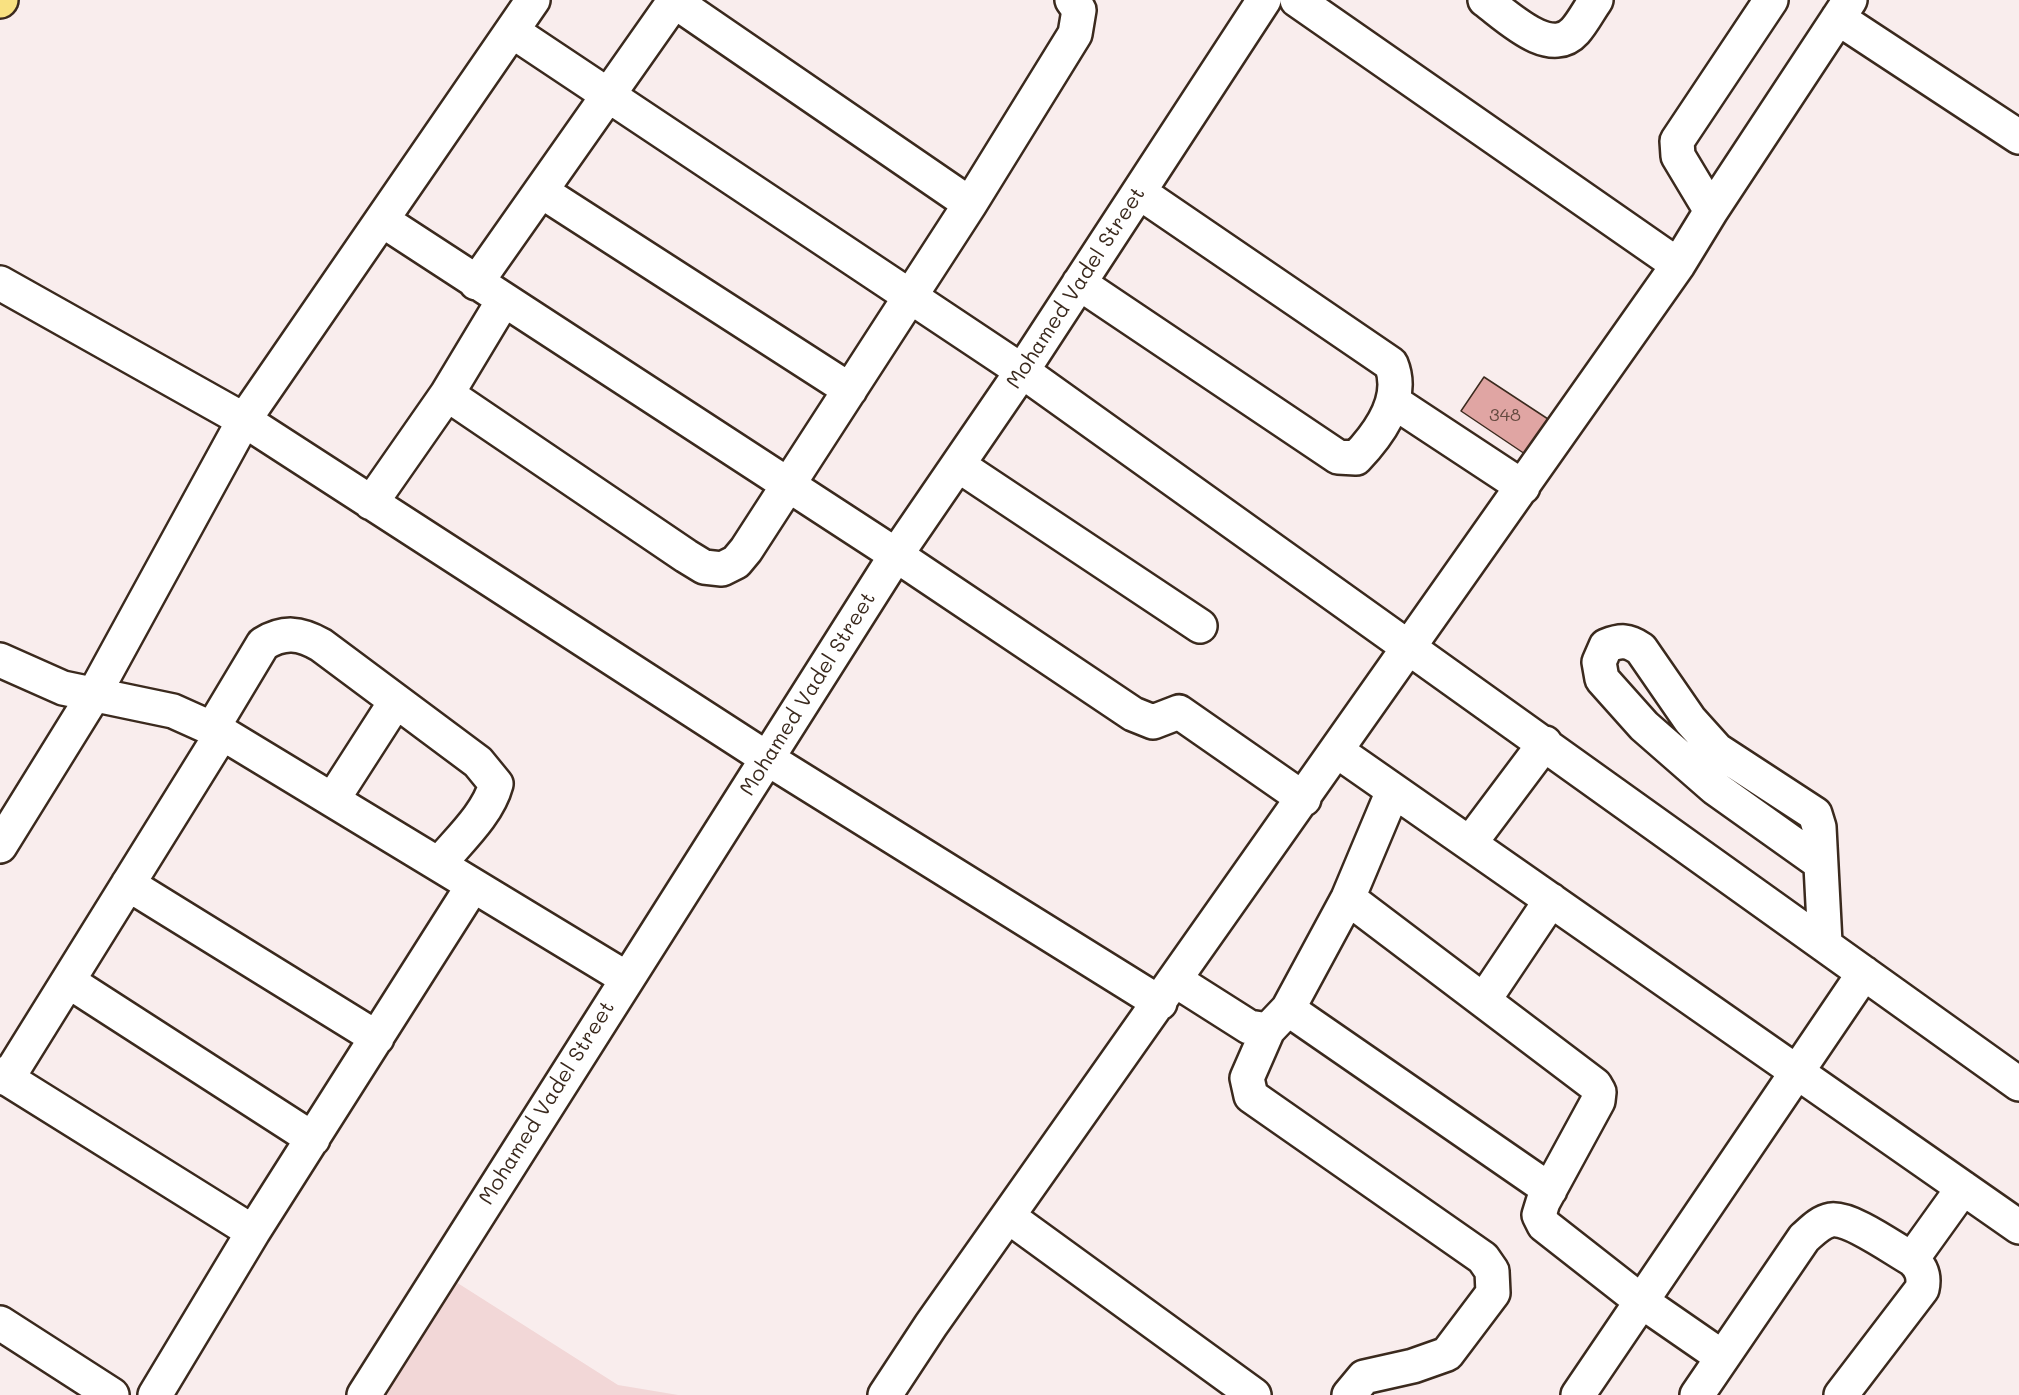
<!DOCTYPE html>
<style>
body{margin:0}
canvas{display:block;background:#f9eded}
</style>
<canvas width="2019" height="1395"></canvas>
<script>
const c = document.querySelector('canvas').getContext('2d');
c.lineJoin = 'round';
function fillPath(path, color) {
  c.fillStyle = color;
  c.fill(path, 'evenodd');
}
function strokePath(path, color, width, dash) {
  c.strokeStyle = color;
  c.lineWidth = width;
  c.lineCap = dash ? 'butt' : 'round';
  c.setLineDash(dash || []);
  c.stroke(path);
}
function drawText(font, color, halo, rows, align = 'center') {
  c.font = font + ' Mali,sans-serif';
  c.lineWidth = 4.5;
  c.setLineDash([]);
  c.textBaseline = 'middle';
  c.strokeStyle = halo;
  c.fillStyle = color;
  for (const [text, x, y, turn = 0] of rows) {
    c.save();
    c.translate(x, y);
    c.rotate((+turn || 0) * Math.PI / 180);
    c.textAlign = isNaN(turn) ? turn : align;
    if (halo) c.strokeText(text, 0, 0);
    c.fillText(text, 0, 0);
    c.restore();
  }
}
fillPath(new Path2D(`
 M456,1282L618,1385L678,1395H385Z`), '#f2d7d7');
const building = new Path2D(`
 M1484,377L1548,419L1525,454L1461,411Z`);
fillPath(building, '#e0a5a3');
strokePath(building, '#3b2a1e', 1.5);
const minor = new Path2D(`
 M1297,0L1678,265
 M1485,0C1507,16 1550,59 1575,31C1583,22 1589,10 1596,0
 M674,1L970,204
 M1838,18L2019,137
 M512,31L1022,371L2019,1084
 M541,191L850,390
 M1711,211L1678,156L1677,141L1771,0
 M382,220L896,555L1133,714L1153,722L1179,712L1304,799
 M0,283L244,420L768,759L1160,1003
 M476,283L675,0
 M1079,283L1338,457L1356,458C1379,434 1405,398 1391,364L1139,192
 M447,394L503,301
 M1394,402L1523,487
 M958,465L1200,626
 M371,503L447,394L686,556L704,567L722,569L736,562L746,550L970,204L1075,34L1079,10L1072,0
 M0,660L63,688L173,711L222,733L626,978
 M212,729L263,644C284,631 300,633 321,645L478,762L496,784C488,814 459,840 439,864
 M1337,751L2019,1227
 M333,799L396,701
 M1470,843L1545,743
 M0,846L93,696L244,420L533,0
 M1819,862L1715,788L1644,726L1602,679L1599,662L1606,646C1621,640 1628,640 1641,649L1690,720L1717,750L1815,814L1819,827L1825,943
 M128,884L377,1038
 M1348,898L1595,1085L1599,1092L1598,1101L1543,1202L1539,1215L1544,1225L1641,1301L1722,1357
 M1175,980L1249,1027L1268,1030L1288,1009L1348,898L1393,791
 M68,981L313,1139
 M1484,1000L1551,900
 M1288,1009L1550,1190
 M1268,1030L1247,1078L1251,1096L1483,1258L1492,1271L1493,1293L1447,1354L1413,1366L1364,1377L1349,1395
 M0,1074L253,1232L472,887
 M7,1079L222,733
 M1009,1217L1254,1395
 M1912,1259L1963,1188
 M0,1323L112,1395
 M155,1395L253,1232
 M364,1395L896,555L1022,371L1264,0
 M885,1395L931,1325L1678,265L1711,211L1850,0
 M1578,1395L1864,973
 M1697,1395L1804,1238C1812,1231 1820,1222 1831,1220C1850,1217 1894,1249 1912,1259C1921,1267 1925,1276 1922,1289L1841,1395`);
const major = new Path2D(`
 M0,1L1,0`);
strokePath(minor, '#3b2a1e', 38);
strokePath(major, '#3b2a1e', 38);
strokePath(minor, '#fff', 33);
strokePath(major, '#f9e181', 33);
drawText('18px', '#64493f', null, [
 ["348",1505,415]
]);
drawText('21px', '#3b2a1e', '#fff', [
 ["Mohamed Vadel Street",1076,288,-57],
 ["Mohamed Vadel Street",808,694,-58],
 ["Mohamed Vadel Street",547,1103,-58]
]);
</script>
